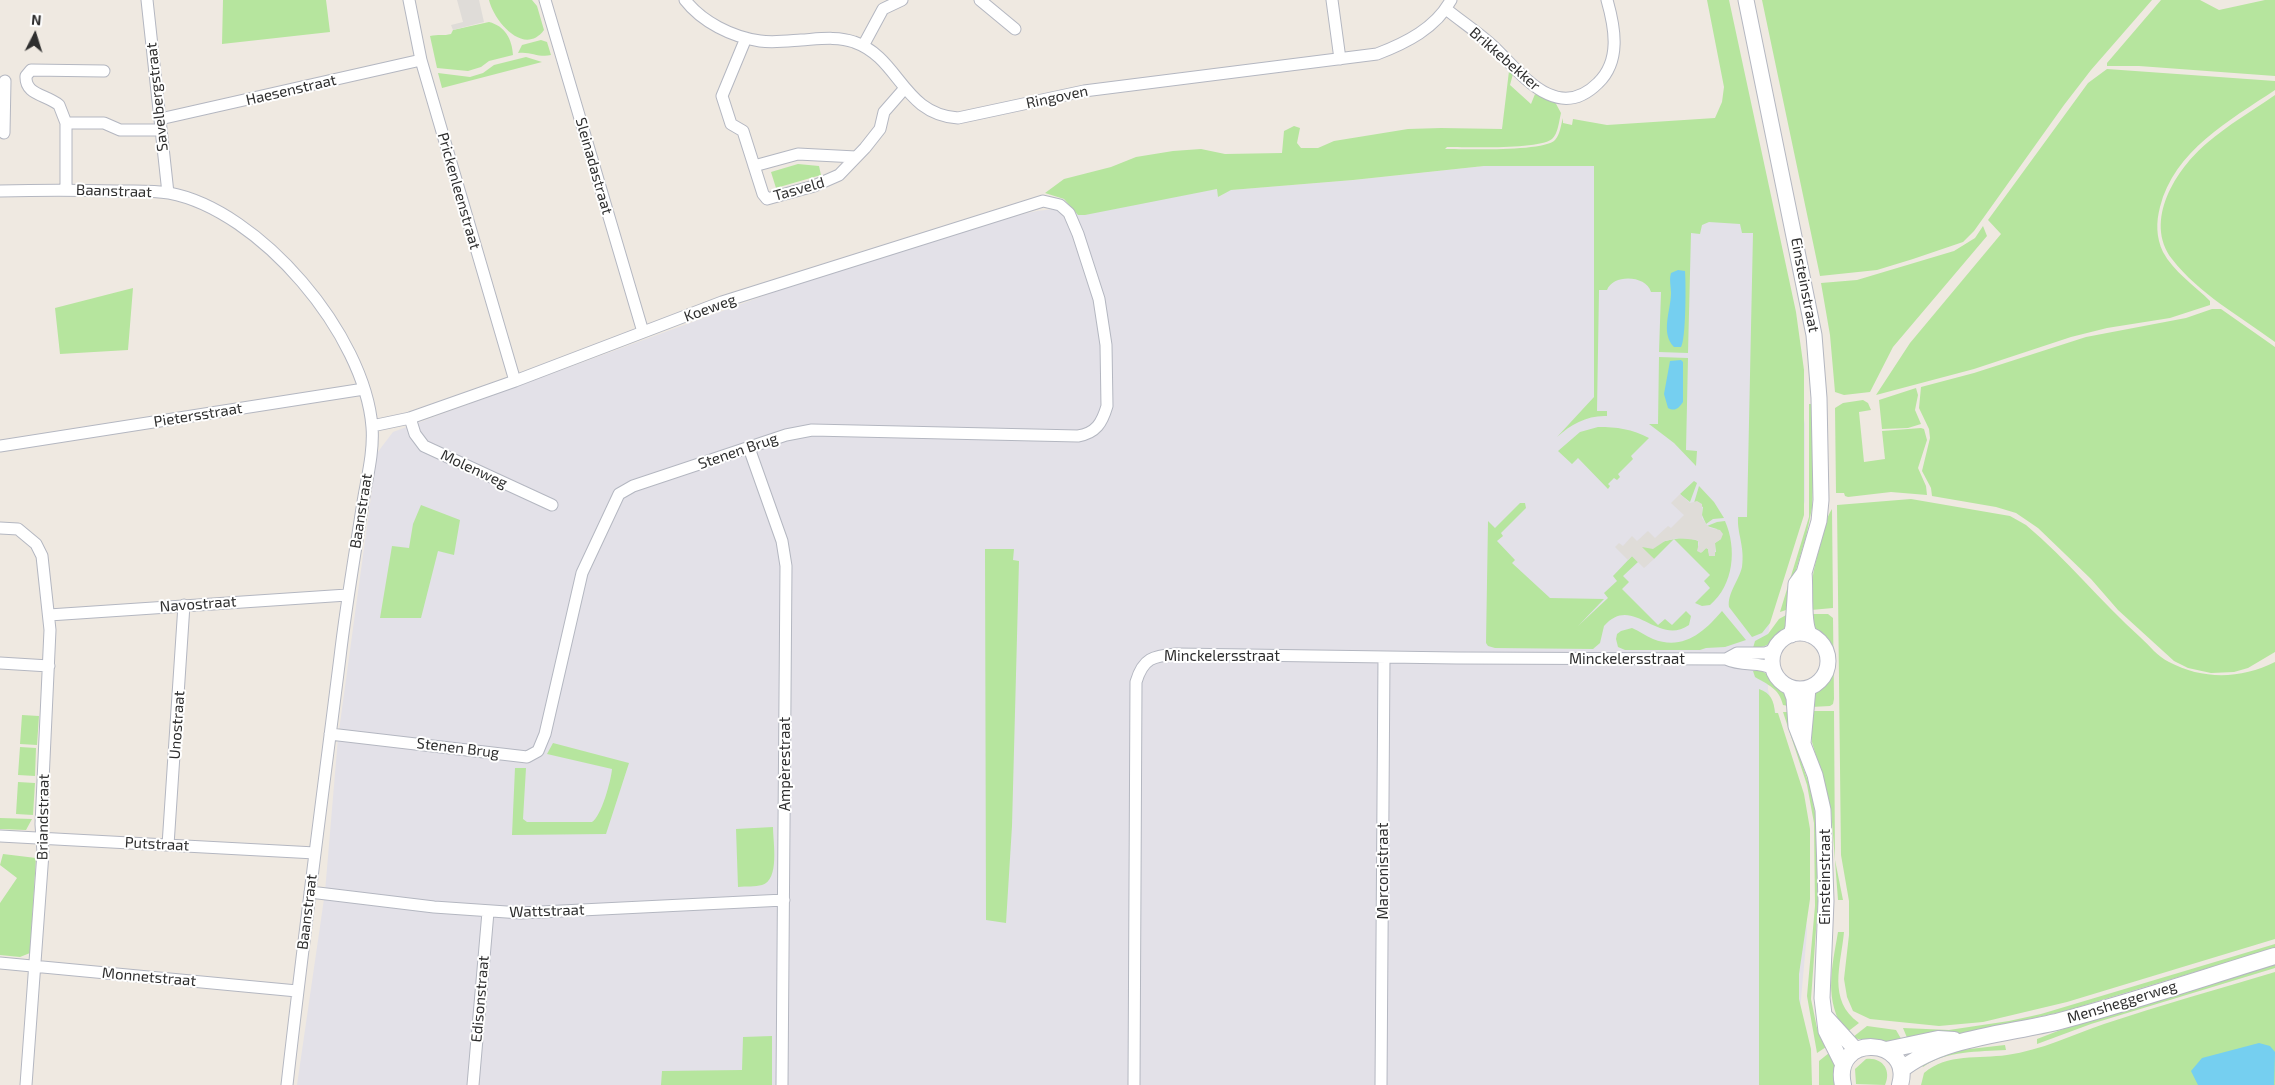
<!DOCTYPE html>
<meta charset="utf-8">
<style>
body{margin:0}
#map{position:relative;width:2275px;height:1085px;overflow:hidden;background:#efe9e1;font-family:"Exo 2",sans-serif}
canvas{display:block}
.north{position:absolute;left:10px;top:10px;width:50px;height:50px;-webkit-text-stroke:4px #fff;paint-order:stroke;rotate:5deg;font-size:14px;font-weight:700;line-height:20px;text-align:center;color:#2e2e2e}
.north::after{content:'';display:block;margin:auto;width:18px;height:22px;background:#2e2e2e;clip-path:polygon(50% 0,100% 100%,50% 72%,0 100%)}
</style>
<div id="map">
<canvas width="2275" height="1085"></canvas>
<div class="north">N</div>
</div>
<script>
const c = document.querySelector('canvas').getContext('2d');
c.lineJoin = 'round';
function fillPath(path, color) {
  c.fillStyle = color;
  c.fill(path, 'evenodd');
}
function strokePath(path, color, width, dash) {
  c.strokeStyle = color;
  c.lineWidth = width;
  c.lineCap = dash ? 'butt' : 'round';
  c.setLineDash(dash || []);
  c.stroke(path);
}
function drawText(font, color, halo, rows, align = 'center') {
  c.font = font + ' "Exo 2",sans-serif';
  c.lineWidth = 4;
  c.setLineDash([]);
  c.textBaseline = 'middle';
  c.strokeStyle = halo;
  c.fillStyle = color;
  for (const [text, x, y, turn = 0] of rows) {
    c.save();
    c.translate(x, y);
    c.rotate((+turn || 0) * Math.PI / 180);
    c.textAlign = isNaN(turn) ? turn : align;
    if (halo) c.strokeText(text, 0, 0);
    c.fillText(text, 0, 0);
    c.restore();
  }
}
fillPath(new Path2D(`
 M1621,165L1754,166L1805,424V501L1770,620L1767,645L1768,690L1802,789L1807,933L1797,1043L1802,1085H297L325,892L338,738L377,453L393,432L929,235L1037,211L1218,189V197L1230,190L1353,180L1484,166Z`), '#e3e1e8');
fillPath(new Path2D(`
 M223,0H326L330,32L222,44Z
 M489,0H532L537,6L544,30C524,57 494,21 489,0Z
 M1707,0H1729L1796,312L1804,370V515L1770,623L1762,633L1752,637L1729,607C1727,594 1739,580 1742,567C1745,546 1737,534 1738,517H1747L1753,233H1742L1740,224L1709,222L1702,225L1700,234L1691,233L1688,353L1659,352L1661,292H1651C1646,275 1613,274 1607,290H1599L1597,411H1607V416C1588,415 1571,424 1557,437L1594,397V166H1484L1353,180L1231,190L1218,197L1217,189L1085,215H1078L1064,199L1045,193L1064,179L1111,167L1136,157L1173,151L1201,149L1225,154L1282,153L1284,131L1294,126L1300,128L1297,143L1301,148H1318L1334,141L1408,129L1441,128L1502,129L1509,71L1513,74L1510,85L1531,104L1535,94L1555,102L1561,113C1559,121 1558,134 1552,139C1538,150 1467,147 1447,147L1445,149C1464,149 1544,152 1555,140C1560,135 1561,124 1563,118V123L1572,125L1573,119L1607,125L1715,118L1722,102L1724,87Z
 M1762,0H2152L2091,70L2064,105L1974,231L1963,242L1913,259L1877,270L1820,276Z
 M2161,0H2200L2219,10L2265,0H2275V76L2139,66H2107V63Z
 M489,22C505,26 512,39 513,55L489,61L481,67L468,71L437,68L430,36C438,34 444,36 451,34L453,30Z
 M541,40L547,42L551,55C539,58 530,51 518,53L522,45Z
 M526,57L542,62L442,88L438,73L470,77L483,73L494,65Z
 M2107,69L2275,81V90C2230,120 2174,151 2160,207C2156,222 2156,237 2163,252C2173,271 2195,286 2210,301V305L2170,318L2107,328L2071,337L1974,369L1876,395L1910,343L2001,234L1988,220L2088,83Z
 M2275,95V342C2240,316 2199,294 2172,259C2143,221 2176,169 2207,143C2228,125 2252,111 2275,95Z
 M798,164L819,166L821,175L776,188L771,172Z
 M1983,226L1987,236L1893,347L1870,392L1844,395L1835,392L1830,335L1821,283L1857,280L1954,251L1975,238Z
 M133,288L128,350L60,354L55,308Z
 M2212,309H2221L2275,347V652L2248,668L2234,672L2211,673L2188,668L2174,661L2118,610L2091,579L2038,528L2016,513L1996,507L1932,496L1931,488L1922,471L1930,438L1929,429L1919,408L1921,387L1974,373L2086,337L2186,318Z
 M1659,357L1688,358L1686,450L1697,451L1696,466L1674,443L1649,424H1658Z
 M1916,388L1918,395L1915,410L1921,424L1908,428L1882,429L1879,400Z
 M1863,400L1868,403L1871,410L1859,412L1864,462L1885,459L1882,431L1921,428L1924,429L1927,440L1918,468L1926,486L1927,495L1891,492L1848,497L1845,496L1844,493H1836L1835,408L1843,403Z
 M1809,404H1812L1814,456L1812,508L1806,537L1793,580L1789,609L1780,612L1809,517Z
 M1598,427C1617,427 1632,429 1649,438L1631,456L1633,459L1618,474L1620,477L1617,480L1614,478L1608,484L1610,486L1608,489L1578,458L1572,464L1558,451L1580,432Z
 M1694,481L1697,483L1690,502L1680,494Z
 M1699,486L1714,502L1724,518L1713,519L1706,524L1702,515L1703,507L1694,503Z
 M1911,499L2010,516L2026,525C2067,559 2101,602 2140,637C2149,645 2158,657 2169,662C2203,680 2241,679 2275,662V939L2067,1002L1983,1022L1939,1026L1870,1019L1853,1011L1847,997L1844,979L1849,935V901L1841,855L1837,505Z
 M1520,503H1525L1526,508L1501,533L1503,536L1497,541L1515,560L1512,563L1550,598L1604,599L1578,626L1608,598L1604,593L1617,581L1613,576L1632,556L1638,562L1623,576L1629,582L1622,589L1658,625L1665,619L1672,625L1686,611L1691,616L1689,625C1657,647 1633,593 1604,626L1600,643L1593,649L1495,648L1488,646L1486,643L1488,521L1495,528Z
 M421,505L460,520L454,555L438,551L421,618H380L392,546L409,548L413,524Z
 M1832,509L1833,608L1811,610C1810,579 1815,564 1823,535C1826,525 1826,518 1832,509Z
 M1725,521C1737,548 1734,585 1710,605L1702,606L1695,603L1710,588L1704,581L1710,575L1674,539L1654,559L1641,547C1658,544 1682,533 1698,541V546L1702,552L1706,548L1708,549L1709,554L1716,552L1715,543L1721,539L1717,529L1707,526L1717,522Z
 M985,549H1014L1013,560L1019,561L1012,826L1006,923L986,920Z
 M1722,611L1746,640L1725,647L1706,648L1700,650H1625L1618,647L1616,639L1617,634L1621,631L1632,628C1639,631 1646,636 1653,639C1683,651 1704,632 1722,611Z
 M1788,614C1788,632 1772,648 1753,648L1755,641L1768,634L1779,619Z
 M1811,614H1828L1833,618L1834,699L1833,704L1830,706L1811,707L1815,689L1829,674L1831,660L1828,646L1813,625Z
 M1759,670C1773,676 1788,690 1788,706L1783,705C1779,688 1768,685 1755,677L1753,671Z
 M1759,689C1771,693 1774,701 1775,713H1778L1804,794L1810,829V899L1799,974V999L1811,1049L1812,1085H1759Z
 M1811,711H1834L1835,860L1843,900H1838L1831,809L1812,742Z
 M1783,712H1788L1794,741L1811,790L1816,819L1818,902L1811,999L1817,1028L1826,1047L1817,1053L1807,996L1815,906L1814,823L1807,785Z
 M22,715L39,716L37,745L20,744Z
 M553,743L629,763L606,834L512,835L515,768H526L523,819L527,822H592C601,817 611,781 612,769L547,754Z
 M20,747L36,748L35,776L18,775Z
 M18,782L35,783L33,815L16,814Z
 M0,818L32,819L26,830L0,829Z
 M773,827C773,842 780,880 762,885C755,887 746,886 738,887L736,829Z
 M3,854L36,858L30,953L20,957L0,955V903L17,878L0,865Z
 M1838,932H1844C1841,965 1827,1000 1859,1023L1846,1033C1823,1000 1832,968 1838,932Z
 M2275,944V948L2065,1011L1972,1032L1908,1040L1903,1028L1949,1030L2009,1021L2041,1014Z
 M2275,963V968L2091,1024L2037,1044V1039L2071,1026Z
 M2275,972V1085H1921L1924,1073C1947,1053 1979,1059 2007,1055C2042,1050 2072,1035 2104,1024C2161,1005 2218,989 2275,972Z
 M1867,1026L1896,1030L1903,1042L1899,1043L1858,1039L1853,1037Z
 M772,1036V1085H661L662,1071L742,1070L743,1037Z
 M2005,1045L2006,1050C1978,1052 1947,1050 1923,1067L1919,1061L1961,1050Z
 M1829,1053L1835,1064L1836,1085H1819V1061Z
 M1866,1059C1882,1057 1892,1070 1885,1085L1856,1084L1855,1069Z`), '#b6e59e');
fillPath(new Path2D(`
 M457,0H479L484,22L453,30L451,25L463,22Z
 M1680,494L1690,503L1697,501L1702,504V518L1707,525L1710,528L1720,530L1723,534L1721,539L1715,543V556H1709L1708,549L1706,548L1701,553L1697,551L1699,543L1697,540L1678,538L1665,541L1653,549L1642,547L1654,559L1644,568L1632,556L1628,560L1615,547L1619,543L1623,546L1632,536L1637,541L1648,531L1655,538L1668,526L1671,528L1684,515L1671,503Z`), '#dfdcd8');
fillPath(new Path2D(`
 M1678,270L1685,271C1686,283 1686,340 1681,347H1674C1660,333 1671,310 1671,293C1671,286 1669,280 1671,273Z
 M1681,360L1683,362V402C1679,408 1675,412 1668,408L1664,394L1670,361Z
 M2259,1043L2270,1046L2275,1052L2274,1085H2198L2191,1071L2202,1058Z`), '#75cff0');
const minor = new Path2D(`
 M147,0L168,193
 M409,0L421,60L515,381
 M545,0L643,332
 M685,0C702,22 732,37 760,41C773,43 788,41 801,40C818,39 838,36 854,42C900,58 902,114 958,118L1084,91L1377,54C1406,43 1436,28 1451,0
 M980,0L1015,29
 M1332,0L1340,59
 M1446,9C1462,22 1479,33 1494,47C1521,73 1557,124 1598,83C1621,61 1615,28 1607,0
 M746,38L722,96L731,124L743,131L763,194L767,199L814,186L839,175L865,148L880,129L884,112L905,88
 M863,46L883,9L902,0
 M104,71L31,70L26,76C25,95 45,94 59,105L66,123H104L120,130H161
 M160,119L421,60
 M66,123V189
 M4,133L5,81
 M754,166L798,154L856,157
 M0,191C39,190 78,190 116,191C133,191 152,190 169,193C260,210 365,335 372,427C374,451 367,478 363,502C355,554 346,605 340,657C322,800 303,942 287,1085
 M410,418L415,434L424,446L552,505
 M0,446L364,389
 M749,448L782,541L786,566L782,1085
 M0,528L18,529L36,544L42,556L50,630L41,824L43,853L26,1085
 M49,615L347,595
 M1726,659L1737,653H1765L1774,650
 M0,663L49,666
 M330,734L527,757L538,751L545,734L582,573L619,494L633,486L786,435L812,430L1078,436C1096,433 1102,423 1107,406L1106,345L1099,299L1078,234L1069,213L1060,205L1043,201L722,302L515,381L410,418L372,426
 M0,836L315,853
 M168,845L184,605
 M310,892L434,907L521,913L784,900
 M0,963L297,991
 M473,1085L488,912
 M1134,1085L1136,682C1143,658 1153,656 1176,654L1457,658L1726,659C1743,667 1760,661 1773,669
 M1381,1085L1384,657`);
const tertiary = new Path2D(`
 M1746,0L1814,335L1819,398L1821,500L1819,521L1804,573L1796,584L1793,627L1791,635
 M1804,573C1806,589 1802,624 1810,635
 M1772 661a28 28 0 1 1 56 0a28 28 0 1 1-56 0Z
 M1790,687L1794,698L1796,726L1815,775L1823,810L1826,901L1822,998L1826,1031L1843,1065
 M1803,743L1808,688
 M1824,1015L1856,1050`);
const secondary = new Path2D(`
 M1886,1050L1938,1039L1954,1040
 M1901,1070C1942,1037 2009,1034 2060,1021C2132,1002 2203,978 2275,956
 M1843,1085C1831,1032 1914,1037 1900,1085`);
strokePath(minor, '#b4b7c1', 13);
strokePath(tertiary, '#b4b7c1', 17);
strokePath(secondary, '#b4b7c1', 18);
strokePath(minor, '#fff', 11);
strokePath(tertiary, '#fff', 15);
strokePath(secondary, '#fff', 16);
drawText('15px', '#2e2e2e', '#fff', [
 ["Brikkebekker",1505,59,41],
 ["Haesenstraat",291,90,-13],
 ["Savelbergstraat",157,97,-96],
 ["Ringoven",1057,97,-12],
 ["Sleinadastraat",594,166,74],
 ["Tasveld",799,189,-16],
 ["Baanstraat",114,191,2],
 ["Prickenleenstraat",459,191,74],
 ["Einsteinstraat",1805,285,79],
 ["Koeweg",710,308,-20],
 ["Pietersstraat",198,415,-9],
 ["Stenen Brug",738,451,-19],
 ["Molenweg",474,469,25],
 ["Baanstraat",361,511,-81],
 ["Navostraat",198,604,-4],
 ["Minckelersstraat",1222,656],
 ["Minckelersstraat",1627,659],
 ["Unostraat",177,725,-86],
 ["Stenen Brug",458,748,7],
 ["Ampèrestraat",785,764,-90],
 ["Briandstraat",43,817,-89],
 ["Putstraat",157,844,3],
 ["Marconistraat",1383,871,-90],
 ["Einsteinstraat",1825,877,-90],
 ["Wattstraat",547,911,-2],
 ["Baanstraat",307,912,-83],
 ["Monnetstraat",149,977,5],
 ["Edisonstraat",480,999,-85],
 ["Mensheggerweg",2122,1002,-17]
]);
</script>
